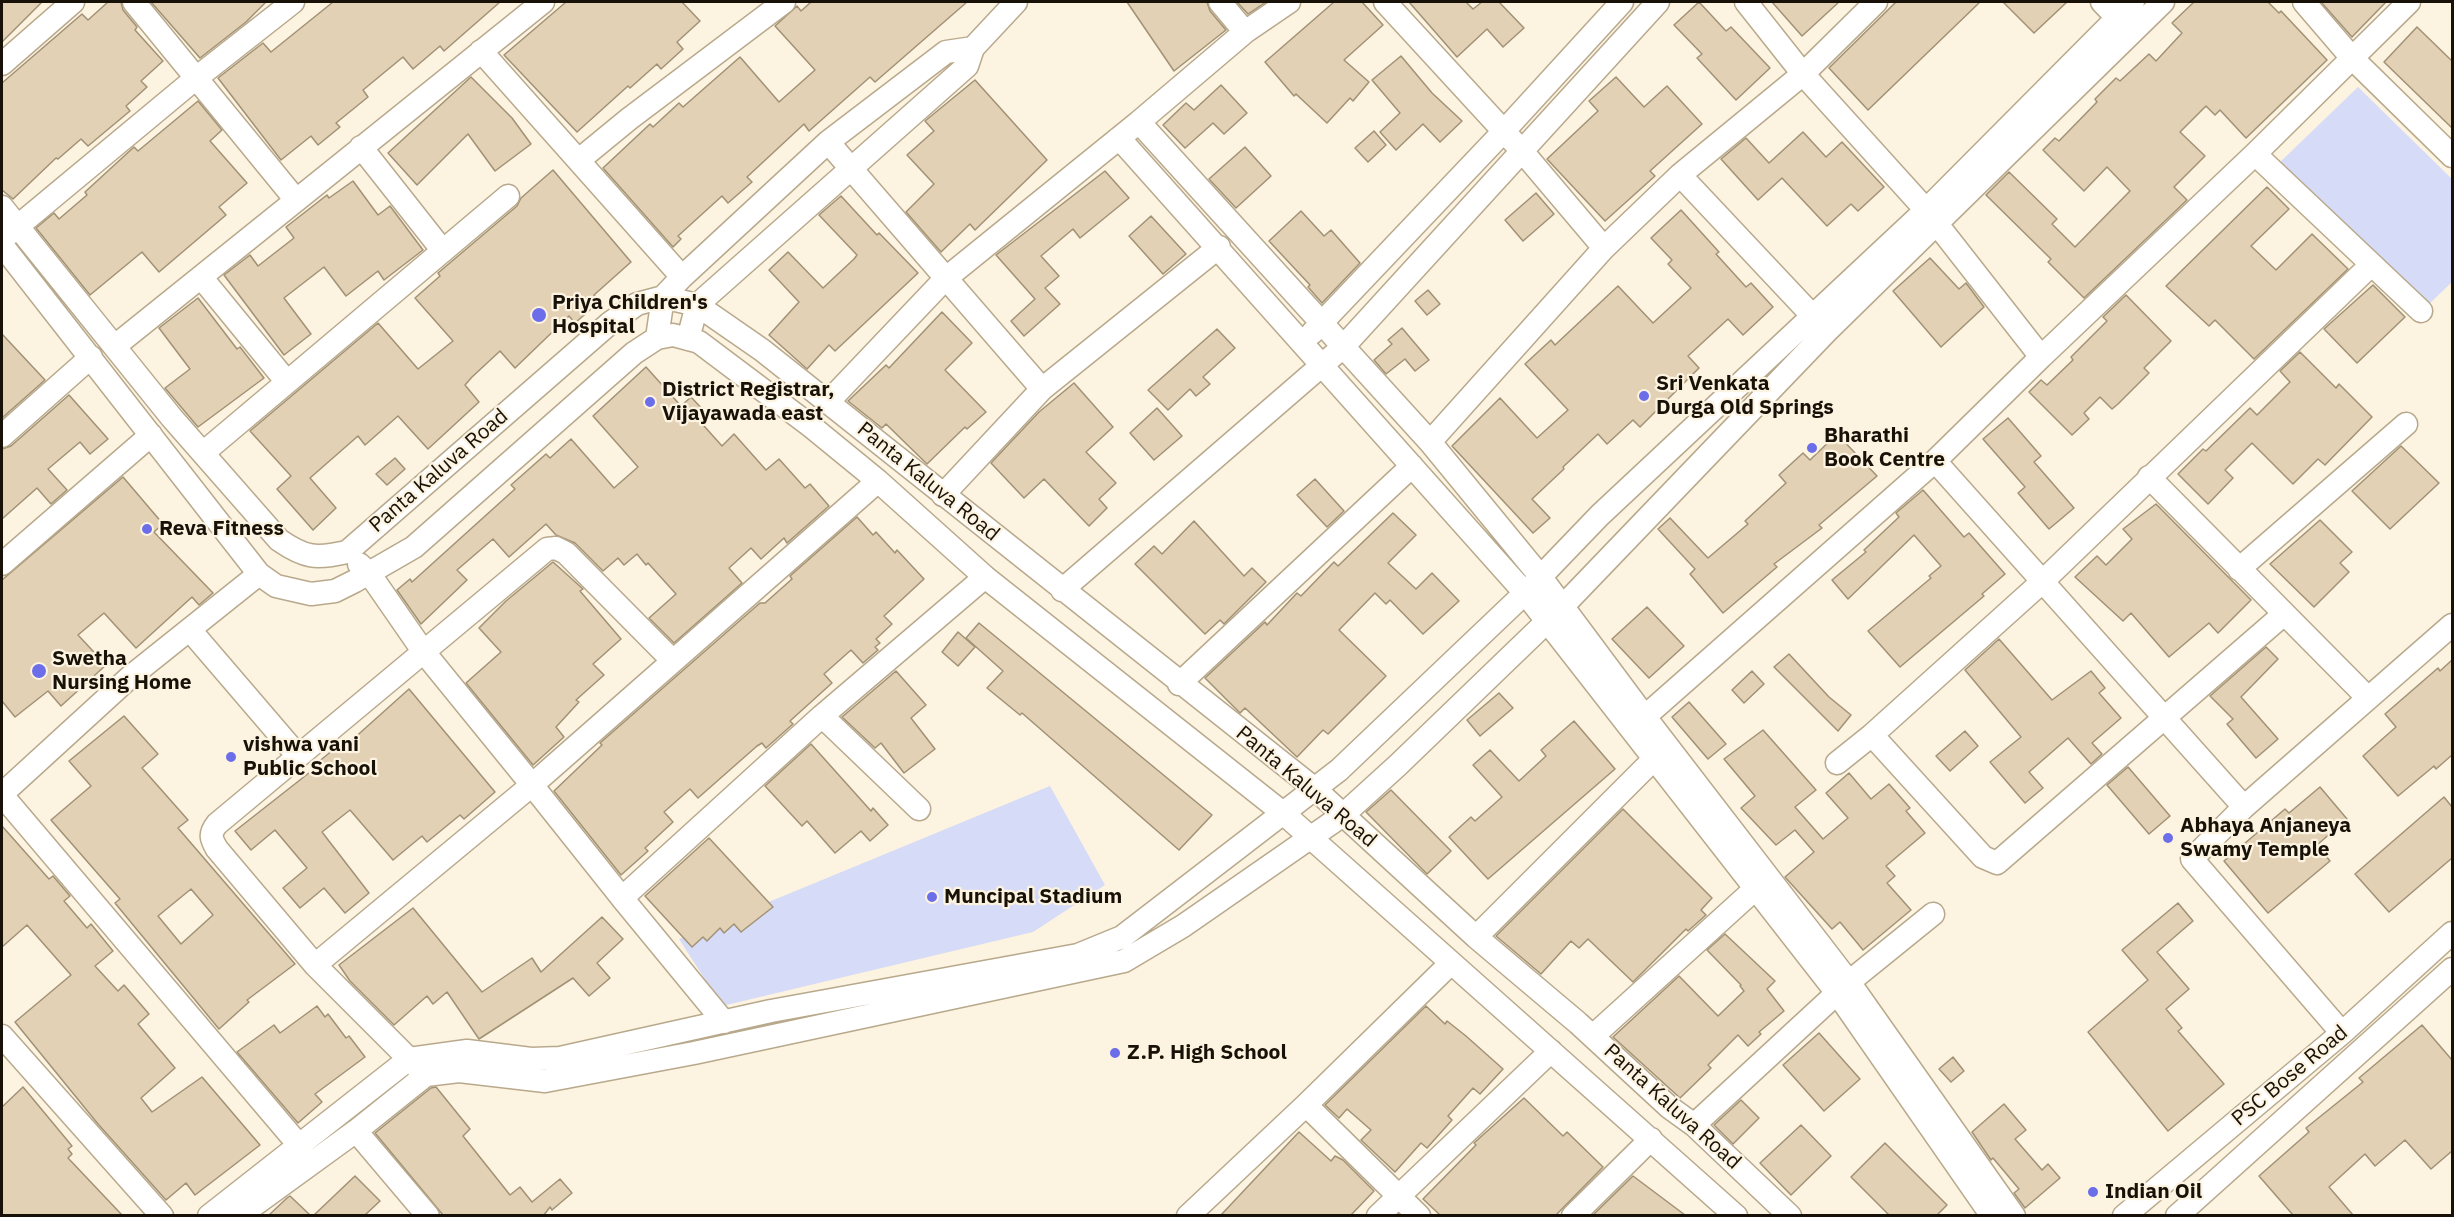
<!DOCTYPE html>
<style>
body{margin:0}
#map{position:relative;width:2454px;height:1217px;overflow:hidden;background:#fdf3e1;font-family:"IBM Plex Sans",sans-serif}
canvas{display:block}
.frame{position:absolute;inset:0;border:3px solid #171107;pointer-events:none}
</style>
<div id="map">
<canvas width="2454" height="1217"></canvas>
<div class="frame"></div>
</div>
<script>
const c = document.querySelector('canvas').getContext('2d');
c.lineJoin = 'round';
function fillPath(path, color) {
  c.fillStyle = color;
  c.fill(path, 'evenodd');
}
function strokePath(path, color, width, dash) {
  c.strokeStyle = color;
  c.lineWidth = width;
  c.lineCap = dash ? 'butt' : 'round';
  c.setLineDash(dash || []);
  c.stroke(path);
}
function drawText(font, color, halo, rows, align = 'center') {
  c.font = font + ' "IBM Plex Sans",sans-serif';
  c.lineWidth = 4.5;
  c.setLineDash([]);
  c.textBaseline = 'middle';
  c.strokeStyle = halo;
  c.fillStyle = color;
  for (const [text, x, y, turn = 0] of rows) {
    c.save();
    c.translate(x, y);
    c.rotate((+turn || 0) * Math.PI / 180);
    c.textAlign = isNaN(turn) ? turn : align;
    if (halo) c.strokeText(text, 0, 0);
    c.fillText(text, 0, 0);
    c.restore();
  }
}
fillPath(new Path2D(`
 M2358,87L2452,179V282L2426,307L2277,165Z
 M1050,786L1105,885L1033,932L722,1006L679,939Z`), '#d6dbf7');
const building = new Path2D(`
 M2,2H42L2,42Z
 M108,2H121L123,10L137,27L135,30L163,61L141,81L147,87L126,106L130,111L88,146L81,139L58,159L56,158L13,199L2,190V83L82,14L88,20Z
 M151,2H266L246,22L200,58Z
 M333,2H500L444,51L440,46L413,69L403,57L363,90L368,97L336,123L340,127L318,145L311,136L281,160L218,78L263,43L271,52Z
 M566,2H682L700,21L677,42L683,49L661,69L657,64L630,88L628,86L577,132L504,55Z
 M811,2H967L875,82L870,77L809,131L804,124L747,177L752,182L728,203L722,196L678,236L681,239L673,247L603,168L650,124L653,127L679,103L683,107L740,57L779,102L815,70L775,26L797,6L801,11Z
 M1127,2H1207L1210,11L1226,30L1174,71Z
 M1237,2H1266L1248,14Z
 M1334,2H1362L1383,25L1344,60L1369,82L1353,101L1350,98L1327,123L1296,94L1294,96L1265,62Z
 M1409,2H1466L1473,9L1482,2H1499L1524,28L1503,47L1487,29L1457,57Z
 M1699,2L1726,31L1731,27L1770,68L1736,100L1697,58L1702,54L1674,25Z
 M1772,2H1839L1802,36Z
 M1896,2H1980L1868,110L1829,68Z
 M2003,2H2067L2034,33Z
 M2194,2H2268L2279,13L2281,11L2327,60L2246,138L2220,110L2215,115L2206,106L2180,132L2205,156L2174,187L2187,200L2084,298L2048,262L2051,259L1986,195L2009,172L2057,219L2052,224L2075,247L2130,191L2107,167L2084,191L2043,150L2055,138L2059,141L2097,102L2095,99L2116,78L2120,81L2149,54L2156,61L2182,33L2172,23Z
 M2321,2H2386L2352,37Z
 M2417,27L2452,61V128L2384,62Z
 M1401,56L1432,93L1462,121L1440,142L1423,124L1396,150L1380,132L1400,113L1372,80Z
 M471,77L512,118L531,144L495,171L468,134L417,185L388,153Z
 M1616,77L1644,107L1667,86L1702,124L1650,171L1655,176L1605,221L1547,159L1598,111L1589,101Z
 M975,80L1047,160L975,230L970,224L941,252L906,212L934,184L907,155L934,131L925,121Z
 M1221,85L1247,113L1224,134L1213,123L1185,148L1163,125L1186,103L1194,110Z
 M198,101L222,130L210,141L247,183L219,207L226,215L159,272L142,252L90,295L36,228L54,213L59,219L87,195L85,192L134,147L138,151Z
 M1374,131L1386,145L1368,162L1355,148Z
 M1803,132L1826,157L1842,142L1884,187L1858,211L1851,204L1827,226L1782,178L1758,200L1721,159L1746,138L1769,163Z
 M1245,147L1271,176L1236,208L1209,179Z
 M553,170L631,262L594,295L600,301L575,323L569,316L515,368L500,351L472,377L465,385L479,402L428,449L398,416L365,445L358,436L310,478L336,508L313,530L277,489L291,476L250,431L378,323L418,369L453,341L415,298L440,276L438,273L517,206L521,198Z
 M1105,171L1129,198L1080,238L1073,229L1041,256L1059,276L1045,288L1060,304L1024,336L1011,321L1035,299L996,255Z
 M353,181L378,215L390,206L423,250L384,280L378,271L346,296L324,267L284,298L311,334L284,355L224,275L250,255L258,266L294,238L286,227L327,195L329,198Z
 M2267,187L2289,209L2251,246L2276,270L2312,234L2348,269L2254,359L2215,320L2209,326L2166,286Z
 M1536,193L1554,214L1523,241L1505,220Z
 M841,196L877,235L879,233L918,273L835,351L829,345L807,369L769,335L799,302L769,270L788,252L823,288L854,259L857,255L819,215Z
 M1681,210L1719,252L1716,254L1746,287L1751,283L1773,307L1743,335L1728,319L1688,356L1699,368L1640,427L1633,420L1607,444L1598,434L1563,467L1564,469L1532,499L1550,518L1533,533L1452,446L1500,398L1537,438L1568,410L1525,364L1551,340L1555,345L1618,286L1653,323L1691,288L1668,264L1672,260L1651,238Z
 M1301,211L1324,236L1331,230L1360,263L1322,303L1308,287L1310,285L1269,241Z
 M1151,216L1186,254L1163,274L1129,236Z
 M1930,258L1959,289L1966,283L1984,307L1941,347L1893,291Z
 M2373,285L2405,317L2357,363L2324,329Z
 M1428,290L1440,304L1427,315L1415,301Z
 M2126,295L2171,341L2144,368L2149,373L2118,404L2112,409L2100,397L2084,413L2089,419L2072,435L2029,392L2041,380L2047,385L2073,360L2071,357L2107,321L2103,317Z
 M198,298L237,349L240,347L264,378L198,427L165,388L190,369L159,328Z
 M942,312L972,343L945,370L986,412L967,429L965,427L927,464L886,424L882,428L848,401L886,365L889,368Z
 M1402,328L1429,360L1415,371L1405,359L1386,374L1374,360L1392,344L1388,340Z
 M1217,329L1235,348L1203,377L1210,384L1196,396L1190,389L1168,410L1148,390Z
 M2,334L45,380L2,418Z
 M2300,352L2336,388L2339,384L2372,417L2325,465L2318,459L2293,484L2252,443L2225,470L2233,478L2208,504L2178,474L2203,449L2206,451L2250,408L2257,415L2290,382L2280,371Z
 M646,367L681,406L691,397L704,411L696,417L722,446L734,434L766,470L779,459L805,488L810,484L829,506L787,543L784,538L761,559L751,548L729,568L742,583L674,643L649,618L676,594L648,563L646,565L637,554L624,565L618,558L603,571L575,543L556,535L546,524L509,557L493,539L457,570L467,580L421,624L397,590L410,579L412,582L515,489L511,485L546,454L550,458L571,439L614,488L638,467L593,416Z
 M1074,383L1113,427L1086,452L1116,483L1099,499L1107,508L1089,526L1044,479L1024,498L991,463L1039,412Z
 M69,395L108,439L90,454L80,442L48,469L67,490L51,504L37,488L2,519V449L11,446Z
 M1157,408L1182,436L1154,460L1130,433Z
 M2008,418L2041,456L2034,462L2074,508L2049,529L2018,493L2025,487L1983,439Z
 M1837,434L1877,476L1819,525L1822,528L1774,564L1777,567L1723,613L1690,574L1695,569L1658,529L1670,518L1708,558L1748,524L1745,521L1786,483L1779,475L1803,453L1810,460Z
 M2401,446L2439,483L2390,529L2352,491Z
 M395,458L405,469L387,485L376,474Z
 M123,477L163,524L154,532L213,593L199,605L192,597L136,648L104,613L78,635L106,665L61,706L48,691L15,717L2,701V580Z
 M1315,479L1344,511L1327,527L1297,495Z
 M1923,490L1964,537L1969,533L2005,574L1982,594L1984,596L1900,667L1868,631L1931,578L1929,576L1941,566L1914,535L1848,599L1832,580L1866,552L1864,550L1899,517L1896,513Z
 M2156,504L2251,600L2218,633L2209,623L2169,657L2131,613L2123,621L2075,577L2097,556L2106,565L2132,539L2123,529Z
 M1393,513L1416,535L1388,563L1416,589L1432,573L1459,601L1423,634L1390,600L1386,604L1375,593L1339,630L1386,676L1328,734L1323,730L1297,757L1245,708L1240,713L1205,678L1265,622L1267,625L1297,593L1301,596L1334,562L1338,566Z
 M857,517L873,535L876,532L895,553L897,550L924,579L884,616L892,624L876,639L880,643L875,647L878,650L863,663L851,650L824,674L832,683L790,721L793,724L766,748L762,743L757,746L698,798L690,789L664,812L673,822L645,848L648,851L621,875L554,791L602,745L600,743L760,603H765L792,579L790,576Z
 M2320,520L2352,552L2340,563L2349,572L2314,607L2270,564Z
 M1194,521L1244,576L1252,568L1266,582L1224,624L1220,620L1205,634L1135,564L1154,546L1162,554Z
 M553,562L583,589L580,591L621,639L593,664L604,675L576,700L579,702L556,727L564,737L533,765L466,683L501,652L479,628L506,601Z
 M1647,607L1684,646L1649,678L1612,639Z
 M979,623L1212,815L1179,850L1022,713L1020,715L987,688L1003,671L966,638Z
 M958,632L975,647L958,666L942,652Z
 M1999,639L2052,700L2091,671L2105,688L2099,693L2121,718L2092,743L2102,754L2091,764L2068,738L2029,772L2043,788L2025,803L1990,762L2021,737L1965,670Z
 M2266,647L2278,659L2241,697L2278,739L2256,758L2227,724L2233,719L2210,696Z
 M1789,654L1829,697L1851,715L1838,731L1774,667Z
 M2452,660V755L2436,769L2434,766L2398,796L2363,756L2396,727L2385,714L2438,668L2440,671Z
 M896,671L926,705L911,718L935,749L904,773L881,743L875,748L842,717Z
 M1752,671L1764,684L1744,703L1732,690Z
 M409,689L495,792L464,819L460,815L427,842L422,836L393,860L350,810L322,832L369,893L345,913L324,888L300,908L283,888L307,868L275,830L251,850L235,831L319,765L317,763L339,745L342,749Z
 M1499,693L1513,708L1480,736L1467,720Z
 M1689,702L1726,744L1708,759L1672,717Z
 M124,716L158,754L142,768L188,820L178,828L295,964L247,1000L249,1002L219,1029L115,903L120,899L51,820L91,786L69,761ZM191,889L213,915L181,944L158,916Z
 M1574,721L1615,769L1488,879L1449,837L1471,817L1475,821L1502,797L1473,765L1490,750L1519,781L1546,756L1541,750Z
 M1763,730L1816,790L1795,807L1823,839L1848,818L1826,793L1849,773L1871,799L1889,784L1910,808L1906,811L1925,833L1886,866L1895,876L1887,883L1911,910L1863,950L1840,922L1832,929L1785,877L1814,852L1795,830L1776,845L1741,808L1755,796L1724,759Z
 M1965,731L1978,746L1950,771L1936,756Z
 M811,744L871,811L873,808L888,825L870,841L861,831L835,853L807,821L802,826L765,786Z
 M2128,767L2170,816L2149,834L2107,785Z
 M2320,787L2347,819L2317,845L2330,861L2268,913L2224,861L2285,809L2289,813Z
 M1391,790L1451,851L1427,874L1366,812Z
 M2444,797L2452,807V858L2389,912L2355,874Z
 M1623,809L1712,898L1701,910L1706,915L1688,931L1686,929L1633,982L1588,939L1579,948L1571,941L1541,974L1496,936Z
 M2,826L49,879L53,876L70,896L64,901L87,928L91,924L113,951L95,966L118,991L124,985L149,1014L138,1024L175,1068L141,1098L152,1112L202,1077L260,1145L195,1195L186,1183L166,1200L98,1124L15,1022L71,975L27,925L2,947Z
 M709,838L773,907L741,932L734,924L724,933L720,928L707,941L703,937L692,947L645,896Z
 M2178,903L2193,921L2157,952L2189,989L2166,1009L2182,1028L2178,1031L2224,1084L2168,1131L2088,1032L2148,980L2122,950Z
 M413,908L482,992L532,958L541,972L602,917L623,939L597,963L610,978L589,996L573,978L479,1039L447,992L433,1004L427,996L394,1025L350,981L339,965Z
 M1725,934L1775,981L1767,989L1784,1011L1759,1032L1761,1034L1748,1046L1738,1035L1708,1065L1711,1068L1680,1098L1613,1037L1679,976L1718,1016L1744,991L1740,986L1741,985L1707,950Z
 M317,1006L325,1017L328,1014L346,1038L349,1036L365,1057L315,1094L322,1102L298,1123L237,1052L274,1025L280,1033Z
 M1426,1006L1445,1024L1447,1021L1466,1036L1503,1069L1480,1094L1473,1088L1448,1116L1452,1120L1427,1148L1421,1143L1395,1172L1361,1140L1371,1130L1347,1109L1339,1118L1325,1105Z
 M2422,1025L2452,1060V1151L2431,1169L2405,1140L2375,1166L2365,1154L2329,1187L2353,1215H2293L2259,1176L2309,1132L2306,1128L2363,1082L2359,1078Z
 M1819,1033L1860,1079L1824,1111L1783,1065Z
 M1953,1057L1964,1071L1951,1082L1939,1069Z
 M23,1087L72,1146L68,1149L72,1154L68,1158L122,1215H2V1107Z
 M436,1087L470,1129L463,1136L510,1195L520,1187L532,1202L560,1179L572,1193L552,1210L550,1207L544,1215H443L375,1133L431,1088Z
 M1524,1098L1563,1136L1567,1132L1603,1167L1556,1215H1440L1423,1199L1476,1145L1474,1143Z
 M1741,1100L1759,1118L1733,1144L1714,1125Z
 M2004,1104L2026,1130L2015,1139L2042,1170L2048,1164L2060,1178L2025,1208L2014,1193L2019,1189L1993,1158L1991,1160L1972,1132Z
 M1801,1125L1831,1156L1791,1195L1760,1163Z
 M1299,1132L1331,1161L1335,1156L1343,1160L1374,1191L1351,1215H1221Z
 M1885,1143L1947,1205L1937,1215H1889L1851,1177Z
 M355,1176L380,1201L365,1215H314Z
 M1633,1176L1685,1215H1593Z
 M290,1196L310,1215H269L287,1198Z`);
fillPath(building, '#e2d1b4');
strokePath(building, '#a19175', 1.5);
const minor = new Path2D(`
 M134,2L296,200
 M1220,2L1245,32L1289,2
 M1385,2L1522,151L1604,248
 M1746,2L1803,74L1926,210L2041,357L2255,154L2409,2
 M2102,2L2127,28
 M2304,2L2352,58L2452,156
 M481,51L682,277
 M2,64L73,2
 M1139,122L1430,442L1540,576L1645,717L1849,982L2014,1216
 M1119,138L1525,593L1837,993L1992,1216
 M828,142L1042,389
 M361,147L443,251
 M2255,154L2421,311
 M579,160L629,119L784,2
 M1680,175L1823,327
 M2,207L172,418L279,540C305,558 316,559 347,552L610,323L637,304L663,297L697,305L762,350L1315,789L1476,937L1578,1023L1669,1107L1694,1125L1790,1216
 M6,236L195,79L293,2
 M2,245L259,574L276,586L311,594L335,591L355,581L414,547L634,353L657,338L673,335L699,342L812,427L878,481L985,577L1283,813L1736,1216
 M201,277L287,382
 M1312,333L1504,131L1622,2
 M657,338L663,297L682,277L828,142L946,52L973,48
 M688,339L697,305L967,66L973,48L1016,2
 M115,346L543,2
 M829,401L945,279L1139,122L1245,32
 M2,436L91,357
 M1430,442L1604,248L1680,175L1803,74L1876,2
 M203,453L508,196
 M1935,461L2041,357
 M2149,477L2368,698
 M878,481L532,785L622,898L822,716L985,577
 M943,495L1042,389L1219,247
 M2,564L151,435
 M2239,569L2406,424
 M1062,590L1343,347L1658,2
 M190,630L298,756
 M1179,684L1412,466
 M822,716L919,809
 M1633,727L1935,461L2244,807L2452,625
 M1872,735L1983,857L1997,863L2284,614
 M1837,763L1872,735L2042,582L2371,265
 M2,794L130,677L259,574
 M2,795L298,1144
 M2244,807L2192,859L2342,1033
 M622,898L724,1022
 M1476,937L1664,749
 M315,965L532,785L423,651L369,573L359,564
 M2,1036L162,1216
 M1593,1036L1755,889
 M420,1070L315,965L217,849C211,839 209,834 217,824L547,549L556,548L566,553L673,661
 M1306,1105L1419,1216
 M1694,1125L1849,982L1933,914
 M356,1131L428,1216
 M209,1216L409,1059L467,1051L531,1059L560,1058L771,1011L1078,955L1122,937L1339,770L1525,593L1600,515L1926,210L2133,2
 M239,1216L356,1131L426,1075L459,1071L545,1081L694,1053L1124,961L1183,926L1343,815L1398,765L1562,607L1827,331L2163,2
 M1188,1216L1306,1105L1451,963
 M1378,1216L1551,1051
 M1573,1216L1651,1139
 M2124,1216L2342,1033L2452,933
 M2177,1216L2452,969`);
strokePath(minor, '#b9a98c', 25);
strokePath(minor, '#fff', 22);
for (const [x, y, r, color] of [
 [539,315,8,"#6b6ee8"],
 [1644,396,6,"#6b6ee8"],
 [650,402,6,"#6b6ee8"],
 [1812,448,6,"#6b6ee8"],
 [147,529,6,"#6b6ee8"],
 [39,671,8,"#6b6ee8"],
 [231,757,6,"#6b6ee8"],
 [2168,838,6,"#6b6ee8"],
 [932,897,6,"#6b6ee8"],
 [1115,1053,6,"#6b6ee8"],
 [2093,1192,6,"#6b6ee8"]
]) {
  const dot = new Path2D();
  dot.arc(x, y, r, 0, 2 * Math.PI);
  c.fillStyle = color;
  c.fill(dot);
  strokePath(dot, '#fdf3e1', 2);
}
drawText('bold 21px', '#171107', '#fdf3e1', [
 ["Priya Children's",552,303],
 ["Hospital",552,327],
 ["Sri Venkata",1656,384],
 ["Durga Old Springs",1656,408],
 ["District Registrar,",662,390],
 ["Vijayawada east",662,414],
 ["Bharathi",1824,436],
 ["Book Centre",1824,460],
 ["Reva Fitness",159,529],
 ["Swetha",52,659],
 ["Nursing Home",52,683],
 ["vishwa vani",243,745],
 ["Public School",243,769],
 ["Abhaya Anjaneya",2180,826],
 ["Swamy Temple",2180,850],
 ["Muncipal Stadium",944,897],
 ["Z.P. High School",1127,1053],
 ["Indian Oil",2105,1192]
], 'left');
drawText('21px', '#171107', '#fdf3e1', [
 ["Panta Kaluva Road",439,471,-41],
 ["Panta Kaluva Road",928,482,39],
 ["Panta Kaluva Road",1306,787,40],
 ["PSC Bose Road",2290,1076,-40],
 ["Panta Kaluva Road",1672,1107,42]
]);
</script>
